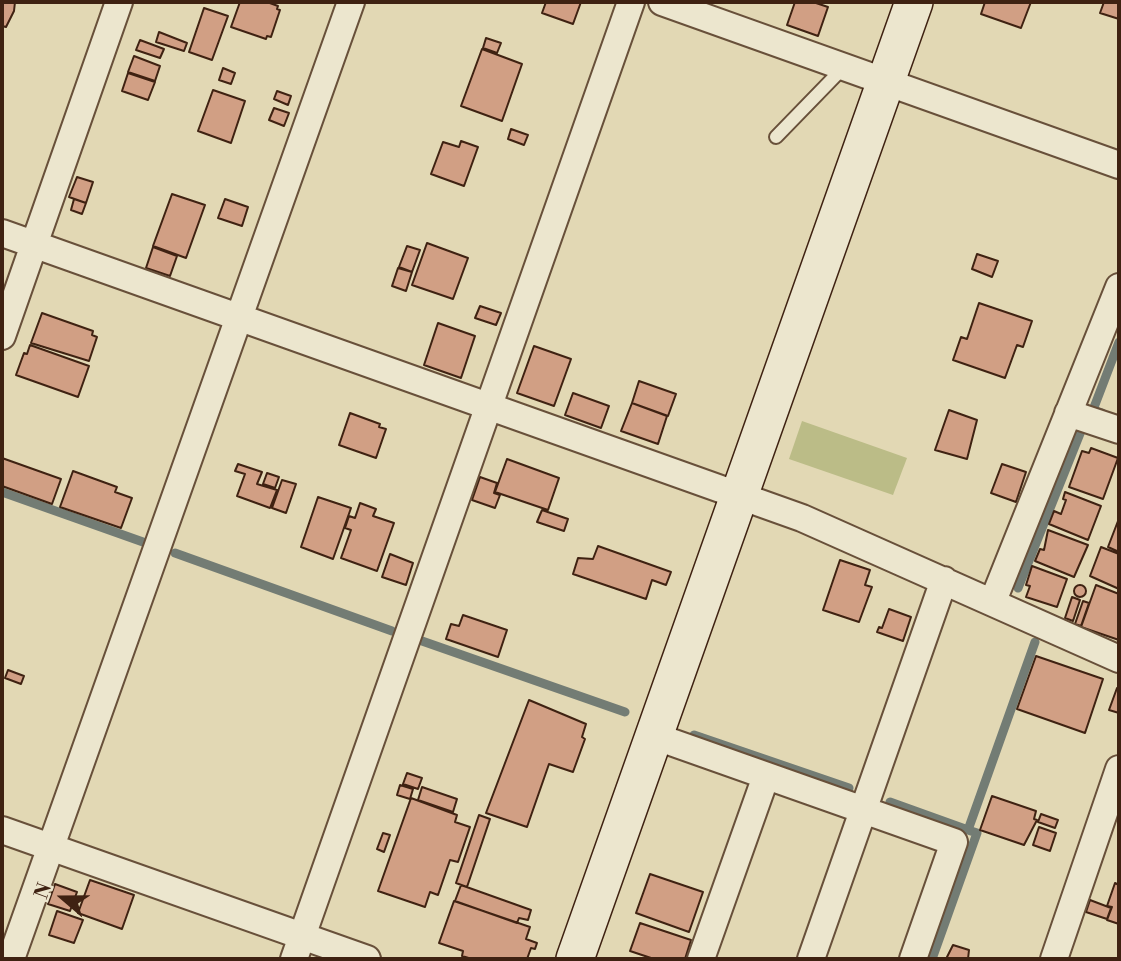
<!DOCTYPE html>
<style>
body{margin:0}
#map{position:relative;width:1121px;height:961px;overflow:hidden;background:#e2d8b4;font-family:"Libre Bodoni",serif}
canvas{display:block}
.frame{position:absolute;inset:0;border:4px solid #3f2212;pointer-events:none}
.north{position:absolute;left:28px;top:863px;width:70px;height:70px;-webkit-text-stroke:5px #ece6ce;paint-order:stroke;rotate:290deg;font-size:19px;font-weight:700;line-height:28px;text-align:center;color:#3f2212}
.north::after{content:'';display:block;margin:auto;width:24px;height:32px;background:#3f2212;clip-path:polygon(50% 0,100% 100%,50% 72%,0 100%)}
</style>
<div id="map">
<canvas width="1121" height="961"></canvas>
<div class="frame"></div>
<div class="north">N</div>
</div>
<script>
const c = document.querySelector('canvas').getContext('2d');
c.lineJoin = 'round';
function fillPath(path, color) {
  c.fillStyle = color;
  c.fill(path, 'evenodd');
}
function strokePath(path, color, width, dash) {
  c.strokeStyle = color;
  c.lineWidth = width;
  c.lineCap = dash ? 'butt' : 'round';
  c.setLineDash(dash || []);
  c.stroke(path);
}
fillPath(new Path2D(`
 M802,421L907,458L893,495L789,459Z`), '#bbbc87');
strokePath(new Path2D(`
 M1102,413L1093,410L1119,342
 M2,492L143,542
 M175,553L392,631
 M1018,588L1081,431
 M422,641L625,712
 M694,735L849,788
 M890,802L968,830
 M932,959L977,833L968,830L1035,642`), '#737c74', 9);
const building = new Path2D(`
 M2,2H15L14,11L6,27L2,26Z
 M240,2H267L278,6L277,9L280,10L271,37L267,36L266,39L231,27Z
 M546,2H581L573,24L542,13Z
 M795,2H813L828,7L818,36L787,25Z
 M985,2H1031L1021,28L981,14Z
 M1104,2H1119V19L1100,13Z
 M204,8L228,16L212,60L189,52Z
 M159,32L187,43L184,51L156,42Z
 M486,38L501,43L497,53L483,48Z
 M140,40L164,49L160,58L136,50Z
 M482,49L522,64L502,121L461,106Z
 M134,56L160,66L155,81L128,72Z
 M223,68L235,73L231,84L219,80Z
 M128,73L155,82L148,100L122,91Z
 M213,90L245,101L231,143L198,131Z
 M277,91L291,96L288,105L274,99Z
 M274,108L289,113L284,126L269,120Z
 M511,129L528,135L524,145L508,139Z
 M461,141L478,147L464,186L431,174L443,142L459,147Z
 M77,177L93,182L86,203L69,197Z
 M172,194L205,205L186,258L153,246Z
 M74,199L86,203L82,214L71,210Z
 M225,199L248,207L242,226L218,218Z
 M427,243L468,258L453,299L412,285Z
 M407,246L420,250L412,272L399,267Z
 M153,247L177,256L170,276L146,268Z
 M977,254L998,261L992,277L972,269Z
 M398,268L412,272L406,291L392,286Z
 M979,303L1032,321L1023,347L1017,345L1005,378L953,360L961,337L967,339Z
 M480,306L501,313L496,325L475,318Z
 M42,313L93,331L92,335L97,337L89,361L31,343Z
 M438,323L475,336L461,378L424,365Z
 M30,345L89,366L78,397L16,375L24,353L27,354Z
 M534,346L571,359L554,406L517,393Z
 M639,381L676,394L668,416L632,403Z
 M573,393L609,406L601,428L565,415Z
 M632,403L667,416L658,444L621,431Z
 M949,410L977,420L967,459L935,450Z
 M350,413L380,424L379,427L386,429L376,458L339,445Z
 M1091,448L1118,458L1103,499L1069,487L1082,451L1089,453Z
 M2,458L61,479L52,504L2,486Z
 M507,459L559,478L548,510L495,492Z
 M238,464L262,472L257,484L277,490L270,508L237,496L245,474L235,471Z
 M1002,464L1026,472L1016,502L991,493Z
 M73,471L117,487L115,492L132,498L121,528L60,507Z
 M267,473L279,477L275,488L263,484Z
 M480,477L497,483L494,493L500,495L495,508L472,500Z
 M282,480L296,484L286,513L272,508Z
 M1065,492L1101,506L1088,540L1049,524L1054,511L1061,514L1066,500L1063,499Z
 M318,497L351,508L333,559L301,547Z
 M360,503L376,509L373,516L394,523L377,571L341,558L351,530L345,528L349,516L355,518Z
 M542,510L568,519L564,531L537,522Z
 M1118,521H1119V552L1108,547Z
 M1048,530L1088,545L1074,577L1035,561L1040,549L1044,550Z
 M598,546L671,572L666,585L652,580L646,599L573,574L578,558L593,559Z
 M1101,547L1119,554V589L1090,576Z
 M390,554L413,563L406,585L382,577Z
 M840,560L870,570L865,585L872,587L859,622L823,610Z
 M1032,566L1067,579L1057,607L1026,597L1030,586L1026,585Z
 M1074 591a6 6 0 1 1 12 0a6 6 0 1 1-12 0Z
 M1096,585L1119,594V640L1081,627Z
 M1072,597L1080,600L1073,621L1065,618Z
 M1083,601L1089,603L1081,626L1075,624Z
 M889,609L911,617L903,641L877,632L879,627L882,628Z
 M463,615L507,630L498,657L446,639L451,624L459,626Z
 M1036,656L1103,679L1085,733L1017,709Z
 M8,670L24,676L21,684L5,678Z
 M1117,688L1119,689V713L1109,710Z
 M529,700L586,724L582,737L585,739L573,772L549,764L527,827L486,813Z
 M407,773L422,778L418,789L403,784Z
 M400,785L413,789L410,799L397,795Z
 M422,787L457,799L453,812L418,800Z
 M992,796L1036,811L1034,819L1037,820L1024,845L980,830Z
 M411,798L457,815L455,822L470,827L458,862L450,860L438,895L430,892L425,907L378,891Z
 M1041,814L1058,820L1055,828L1038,822Z
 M479,815L490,819L467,887L456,883Z
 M1039,827L1056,833L1050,851L1033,845Z
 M383,833L390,835L384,852L377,849Z
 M650,874L703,892L689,932L636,913Z
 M90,880L134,895L122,929L78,913Z
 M1115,883L1119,885V924L1107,920L1112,907L1107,906Z
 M55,884L77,892L70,911L48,904Z
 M461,885L531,910L528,920L519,918L517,923L455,901Z
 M1090,900L1111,908L1107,919L1086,912Z
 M454,901L530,927L526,939L537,943L535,949L531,948L527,959H472L462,956L463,951L439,943Z
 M57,911L83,920L74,943L49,935Z
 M640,923L691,940L685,959H654L630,951Z
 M953,945L969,950L968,959H946Z`);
fillPath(building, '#d19f84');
strokePath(building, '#3f2212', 2);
const lane = new Path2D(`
 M776,137L844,67`);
const street = new Path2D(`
 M662,2L1119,165
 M2,233L802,518L1119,659
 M2,336L119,2
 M1068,413L1119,430
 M993,601L1119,287
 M654,736L954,842L913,959
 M2,830L367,959
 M11,959L351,2
 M294,959L631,2
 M701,959L766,776
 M811,959L944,580
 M1054,959L1119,769`);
const secondary = new Path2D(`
 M575,959L914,2`);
strokePath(lane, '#68503a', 16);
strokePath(street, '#68503a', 30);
strokePath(secondary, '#3f2212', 40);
strokePath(lane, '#ece6ce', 12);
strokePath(street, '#ece6ce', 26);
strokePath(secondary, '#ece6ce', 37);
</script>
